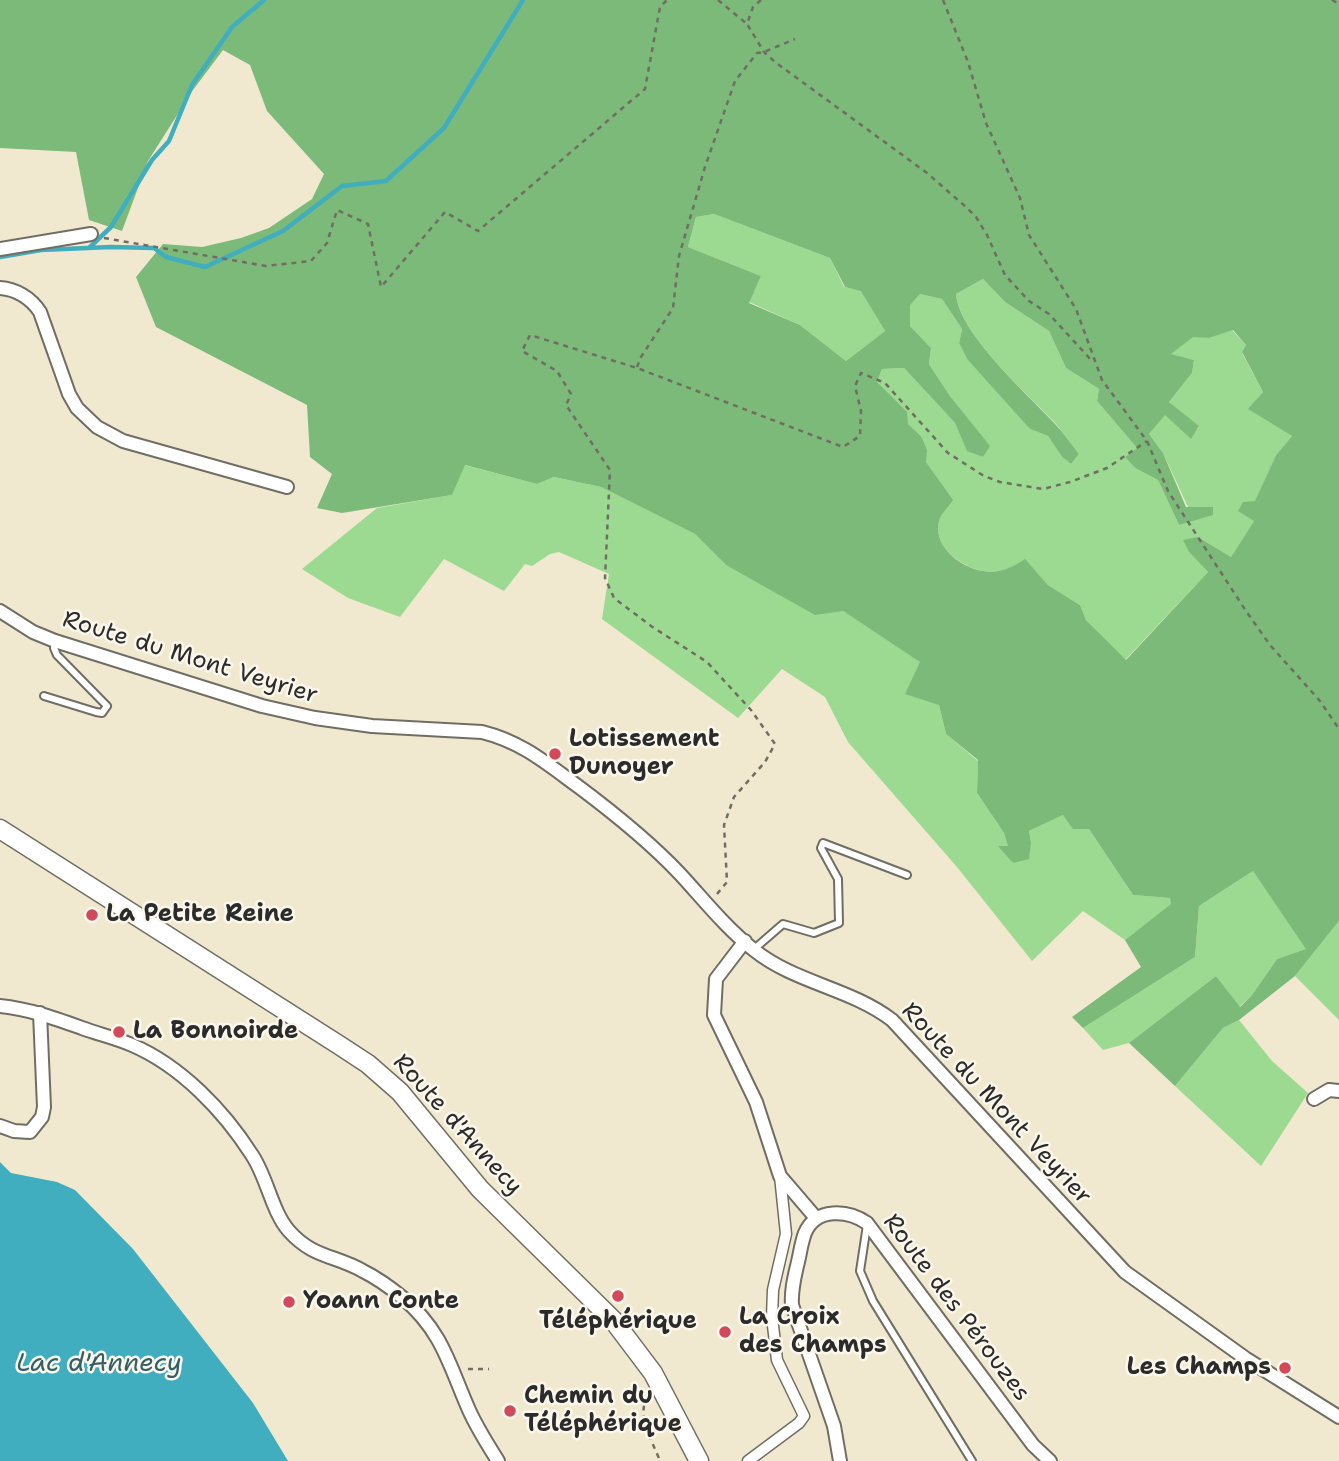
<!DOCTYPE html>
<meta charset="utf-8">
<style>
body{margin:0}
canvas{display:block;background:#f0e9cf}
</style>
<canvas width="1339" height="1461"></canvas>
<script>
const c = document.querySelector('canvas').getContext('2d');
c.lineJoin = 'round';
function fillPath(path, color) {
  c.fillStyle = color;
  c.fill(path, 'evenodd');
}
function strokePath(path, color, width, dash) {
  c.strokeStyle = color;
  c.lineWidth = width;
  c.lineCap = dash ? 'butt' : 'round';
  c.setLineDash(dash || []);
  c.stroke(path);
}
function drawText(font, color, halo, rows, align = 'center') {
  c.font = font + ' "Shantell Sans",sans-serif';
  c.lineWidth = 5;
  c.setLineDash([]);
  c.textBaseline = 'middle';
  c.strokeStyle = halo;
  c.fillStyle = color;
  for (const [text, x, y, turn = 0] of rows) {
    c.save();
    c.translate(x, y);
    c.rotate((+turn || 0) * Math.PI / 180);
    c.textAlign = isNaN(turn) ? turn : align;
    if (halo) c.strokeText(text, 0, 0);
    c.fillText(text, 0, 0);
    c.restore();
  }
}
fillPath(new Path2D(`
 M714,214L830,258L844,287L861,290L885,331L846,361L800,325L749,302L761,276L688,247L696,217Z
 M983,279L1005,302L1049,331L1066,368L1099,389L1097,401L1137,448L1125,457L1135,468L1158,480L1179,525L1194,520L1163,453L1149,434L1165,414L1190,438L1199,427L1169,402L1192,373L1194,360L1170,354L1193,336L1209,338L1232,330L1246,345L1242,353L1263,392L1249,409L1292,436L1276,455L1255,502L1254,521L1231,557L1198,537L1189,552L1208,572L1125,660L1086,620L1080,605L1048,585L1025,560C1013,567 999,574 983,571C961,567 930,545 940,518C943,512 949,505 952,500L926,462L921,436L908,424L877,382L882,369L904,368L955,423L967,450L983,457L989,446L950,396L929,364L931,348L910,326V304L920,294L942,299L962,329L959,343L1030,429L1048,436L1062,457L1071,464L1079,454C1071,444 1064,433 1055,423C1027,393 960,335 956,294Z
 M464,465L537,484L554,477L601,487L695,534L726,565L843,611L921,662L939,705L946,734L978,761L977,793L1004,833L1009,847L1000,846L1013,863L1031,842L1029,831L1063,815L1089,829L1133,895L1170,898L1172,904L1125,940L1083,911L1032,961L957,867L848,742L825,697L782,669L738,718L602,619L609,574L559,552L550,554L532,566L525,564L504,591L444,559L400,617L348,598L302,569L377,508L452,495Z
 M1253,871L1307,949L1277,959L1252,995L1239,1007L1216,976L1129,1043L1103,1050L1083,1028L1195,957L1199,906Z
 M1339,921V1020L1295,976Z
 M1239,1020L1272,1061L1308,1093L1261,1166L1175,1086L1223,1028Z`), '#9bda90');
fillPath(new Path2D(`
 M0,0H1339V921L1295,976L1239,1020L1223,1028L1175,1086L1129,1043L1216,976L1240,1007L1252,995L1277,959L1306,949L1253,871L1199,906L1195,957L1083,1028L1072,1017L1141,967L1125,940L1171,904L1170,898L1133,895L1089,829H1073L1063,815L1029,831L1031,842L1029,859L1013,863L998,846H1008L1004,833L977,793L978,760L946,734L939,705L905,694L920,662L843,611L815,615L726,565L695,534L601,487L554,477L537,484L465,465L452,495L342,513L317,508L332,474L310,457L307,405L156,327L136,277L163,244L202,247L241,238L269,228L312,199L324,174L267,111L250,65L223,50L193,90L148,161L122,231L89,220L76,152L0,148ZM714,214L830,258L845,287L861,291L885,331L846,361L800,325L749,303L761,276L688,247L696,217ZM983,279L1005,302L1049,331L1066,368L1099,389L1097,401L1137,448L1125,457L1135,468L1158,480L1179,525L1213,515V507H1186L1163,453L1149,434L1165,415L1191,439L1199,426L1169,402L1192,373L1194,360L1171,354L1193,337L1209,338L1233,330L1246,345L1242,352L1263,392L1248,409L1292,436L1276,455L1255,501L1243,502L1238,511L1254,521L1231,557L1198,537L1183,540L1189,552L1208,572L1126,660L1086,620L1080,605L1048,585L1025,559C1013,567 999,574 983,571C961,568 930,545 940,518C943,512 949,506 953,500L926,462L927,450L921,436L908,424L907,412L877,382L882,369L904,368L955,423L967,451L983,457L990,446L950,396L929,364L931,348L910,326V305L920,294L942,299L962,329L959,343L968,360L1030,429L1048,436L1062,457L1071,464L1079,454C1071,444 1064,433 1055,424C1028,394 959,334 956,294Z`), '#7cba7a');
fillPath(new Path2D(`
 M0,1162L11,1173L57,1182L75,1190L133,1249L253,1403L288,1461H0Z`), '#41aebf');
strokePath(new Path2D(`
 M90,247L111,227L152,160L169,141L192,85L232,27L264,0
 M0,257L41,250L111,247L154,248L166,257L205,267L283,231L342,186L386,181L444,128L523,0`), '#41aebf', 4.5);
const service = new Path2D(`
 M44,696L96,712L102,713L107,706L57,655L54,648L55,641
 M753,950L783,924L814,933L839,923L838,879L821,848L823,843L907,875
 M867,1225L860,1271L873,1301L972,1461`);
const pedestrian = new Path2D(`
 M748,1461L799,1423L804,1416L777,1360L772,1317L773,1290L786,1234L780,1176`);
const minor = new Path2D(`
 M0,249L91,234
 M0,288C16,289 31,298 40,312L69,394L77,408L97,427L123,441L287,487
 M0,611L33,632L55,641L262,706L315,718L372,726L482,732C522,742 546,763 579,787C615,814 649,841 680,874C704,900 726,928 754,950C795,983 850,988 892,1020L1125,1272L1245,1358L1339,1417
 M745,941L716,979L714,1015L756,1102L780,1176L816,1218
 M0,1006C29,1009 54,1018 82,1028C98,1034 116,1038 132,1045C181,1066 224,1111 252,1155C267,1177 272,1212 289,1231C313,1258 335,1255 363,1271C377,1278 391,1288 403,1298C443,1332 449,1365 469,1410C477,1428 488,1445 498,1461
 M1314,1099L1329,1090L1339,1091
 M0,1126L14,1131L30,1132L42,1117L44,1107L40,1013
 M840,1461L834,1426L792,1305C791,1291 794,1279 797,1266C800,1255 801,1243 805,1233C816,1207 848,1210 867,1223L1033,1445L1050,1461`);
const secondary = new Path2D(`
 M0,829L339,1045L368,1064L400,1092L480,1189L613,1320L653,1373L699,1461`);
strokePath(service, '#706e64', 10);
strokePath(pedestrian, '#706e64', 13);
strokePath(minor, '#706e64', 16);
strokePath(secondary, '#706e64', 21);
strokePath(new Path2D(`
 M718,0L747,24
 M761,0L753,7L747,24L764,52L775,62L927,173L966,207L976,217L987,235L1005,275L1029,301L1049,314L1093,362
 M943,0L968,62L986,123L1020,198L1029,235L1076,309L1102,380L1147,441L1168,491L1246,611L1270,645L1320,701L1339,729
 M1332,0L1339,4
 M104,238L266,266L311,261L327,243L337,210L368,224L381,287L445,212L478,231L645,89L660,7L667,0
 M637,367L641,357L673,308L679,256L705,167L735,81L757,53L764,52L795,39
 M717,894L727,882L724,825L734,797L765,762L775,744L751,710L707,662L651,626L614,598L605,578L610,470L566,405L571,394L557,371L522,351L530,335L637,368L843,447L860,436L861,411L855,386L861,373L885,383L948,453L984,476L1000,482L1043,489L1070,482L1107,468L1147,441
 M468,1369H489
 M649,1397C634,1410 654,1445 660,1461`), '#706e64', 2.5, [5, 5]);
strokePath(service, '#fff', 6);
strokePath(pedestrian, '#fff', 10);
strokePath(minor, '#fff', 12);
strokePath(secondary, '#fff', 18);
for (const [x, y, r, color] of [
 [555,754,7,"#d1495b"],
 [92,915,7,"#d1495b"],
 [119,1032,7,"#d1495b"],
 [618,1296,7,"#d1495b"],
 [289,1302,7,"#d1495b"],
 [725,1332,7,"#d1495b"],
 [1285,1368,7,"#d1495b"],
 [510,1411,7,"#d1495b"]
]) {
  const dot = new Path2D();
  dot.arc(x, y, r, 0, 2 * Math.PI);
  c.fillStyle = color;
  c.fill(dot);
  strokePath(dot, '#fbf7ec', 2.5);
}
drawText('24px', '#2b2b2b', '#fbf7ec', [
 ["Route du Mont Veyrier",190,658,17],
 ["Route du Mont Veyrier",996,1104,47],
 ["Route d'Annecy",457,1125,48],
 ["Route des Pérouzes",956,1308,53]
]);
drawText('bold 24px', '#2b2b2b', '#fbf7ec', [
 ["Lotissement",569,740],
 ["Dunoyer",569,768],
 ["La Petite Reine",106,915],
 ["La Bonnoirde",133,1032],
 ["Yoann Conte",303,1302],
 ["La Croix",739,1318],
 ["des Champs",739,1346],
 ["Téléphérique",618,1322,"center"],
 ["Les Champs",1271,1368,"right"],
 ["Chemin du",524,1397],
 ["Téléphérique",524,1425]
], 'left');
drawText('italic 26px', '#345f66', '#fbf7ec', [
 ["Lac d'Annecy",99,1364]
]);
</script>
